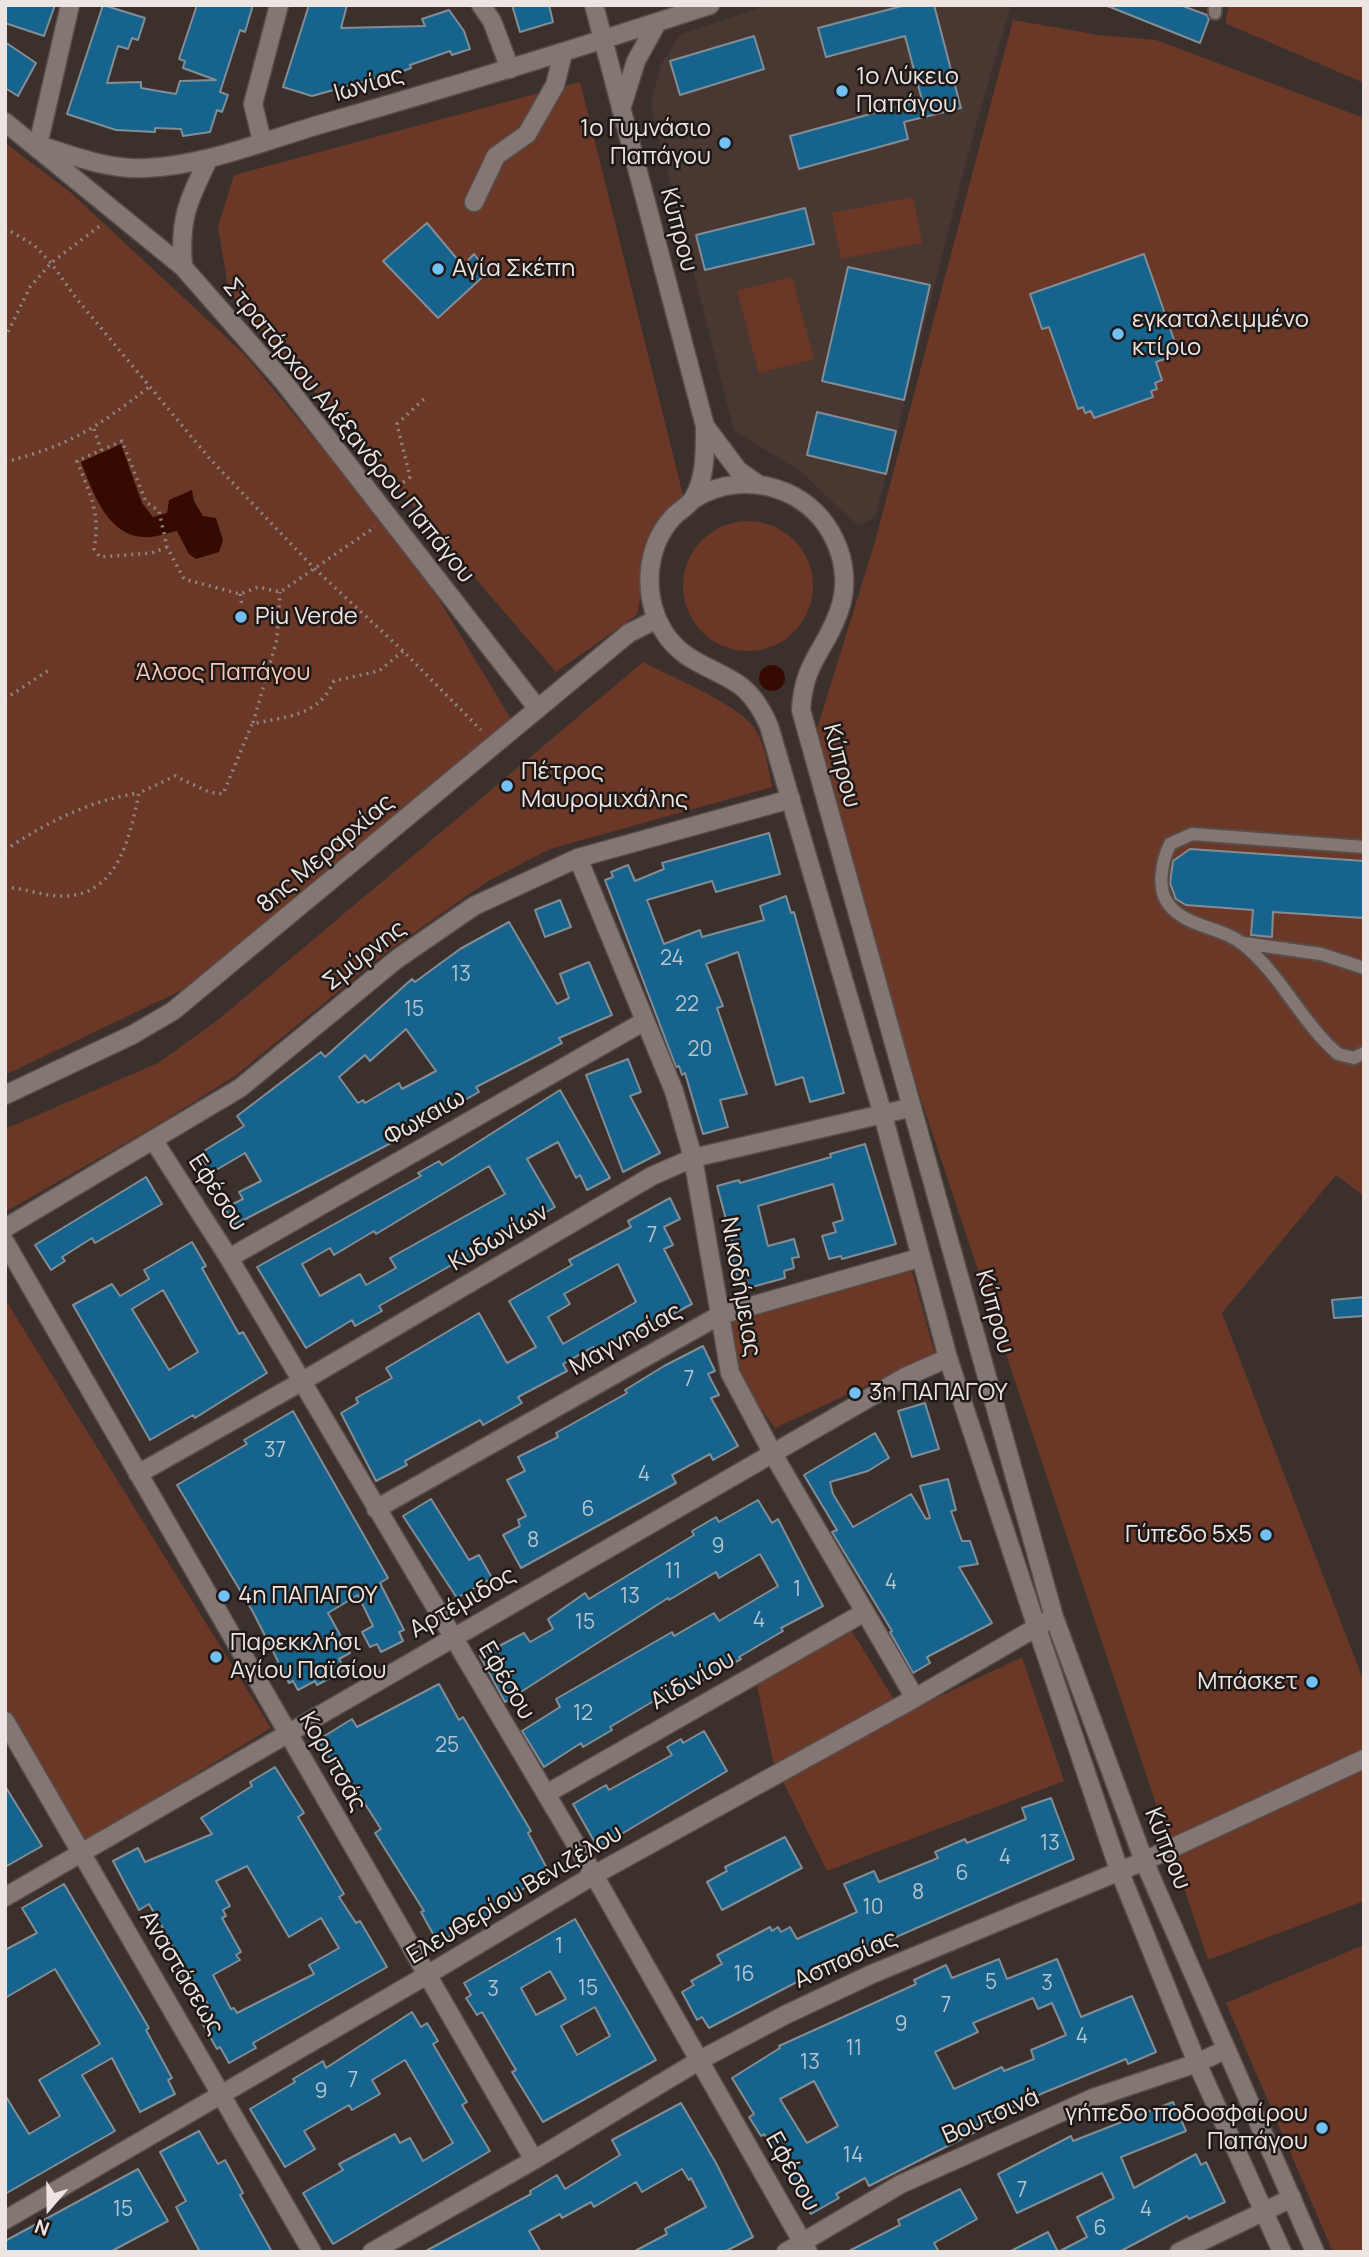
<!DOCTYPE html>
<meta charset="utf-8">
<style>
body{margin:0}
#map{position:relative;width:1369px;height:2257px;overflow:hidden;background:#3b302c;font-family:Manrope,sans-serif}
canvas{display:block}
.frame{position:absolute;inset:0;border:7px solid #ece5e2;pointer-events:none}
.north{position:absolute;left:14px;top:2173px;width:70px;height:70px;-webkit-text-stroke:5px #1e1917;paint-order:stroke;rotate:200deg;font-size:19px;font-weight:700;line-height:28px;text-align:center;color:#ece5e2}
.north::after{content:'';display:block;margin:auto;width:24px;height:32px;background:#ece5e2;clip-path:polygon(50% 0,100% 100%,50% 72%,0 100%)}
</style>
<div id="map">
<canvas width="1369" height="2257"></canvas>
<div class="frame"></div>
<div class="north">N</div>
</div>
<script>
const c = document.querySelector('canvas').getContext('2d');
c.lineJoin = 'round';
function fillPath(path, color) {
  c.fillStyle = color;
  c.fill(path, 'evenodd');
}
function strokePath(path, color, width, dash) {
  c.strokeStyle = color;
  c.lineWidth = width;
  c.lineCap = dash ? 'butt' : 'round';
  c.setLineDash(dash || []);
  c.stroke(path);
}
function drawText(font, color, halo, rows, align = 'center') {
  c.font = font + ' Manrope,sans-serif';
  c.lineWidth = 5;
  c.setLineDash([]);
  c.textBaseline = 'middle';
  c.strokeStyle = halo;
  c.fillStyle = color;
  for (const [text, x, y, turn = 0] of rows) {
    c.save();
    c.translate(x, y);
    c.rotate((+turn || 0) * Math.PI / 180);
    c.textAlign = isNaN(turn) ? turn : align;
    if (halo) c.strokeText(text, 0, 0);
    c.fillText(text, 0, 0);
    c.restore();
  }
}
fillPath(new Path2D(`
 M768,5H1011L972,139L875,518L858,526L800,471L734,431L651,106L660,66L681,34Z`), '#493731');
fillPath(new Path2D(`
 M1229,5H1364V83L1225,23Z
 M1013,20L1099,35L1156,40L1364,118V1196L1336,1175L1222,1313L1364,1682V1901L1208,1960L905,1051L815,735L874,545Z
 M580,82L684,499L650,546L637,615L556,672L229,293L218,227L234,175Z
 M5,143L69,191L244,354L417,563L511,719L184,989L5,1075Z
 M913,197L922,243L841,259L832,213Z
 M792,277L814,359L759,373L737,291Z
 M683 586a65 65 0 1 1 130 0a65 65 0 1 1-130 0Z
 M643,662C670,676 734,703 752,725C765,741 768,767 772,787L550,849L488,881L385,953L235,1076L152,1128L5,1212V1129L158,1063L219,1019Z
 M912,1271L935,1354L775,1428L739,1378L725,1321Z
 M5,1299L271,1728L78,1846L5,1716Z
 M850,1628L903,1714L1022,1657L1064,1781L827,1871L773,1761L756,1681Z
 M1364,1945V2252H1333L1226,2003Z`), '#6b3827');
fillPath(new Path2D(`
 M121,444L142,503L153,517L167,513L169,500L192,490L194,501L203,516L216,518L223,540L219,552L196,559L189,554L177,531C167,533 154,538 144,537C107,536 92,490 81,462Z
 M759 678a13 13 0 1 1 26 0a13 13 0 1 1-26 0Z`), '#350a00');
const building = new Path2D(`
 M5,5H55L44,36L5,23Z
 M103,5L145,18L138,40L132,38L128,49L118,46L107,83L141,82V88L176,94L180,81L216,80L183,68L185,61L179,59L197,5H253L245,32L240,30L220,92L228,95L222,112L217,110L210,132L183,136L181,129L155,128V132L116,130L67,114Z
 M309,5H347L341,28L425,26L422,19L449,10L464,31L470,49L452,55L450,51L410,65L411,68L388,77L387,75L312,96L283,87Z
 M512,5H549L553,22L520,32Z
 M906,5H934L961,108L904,122L908,139L799,169L790,136L922,100L905,36L826,57L818,28Z
 M1105,5H1180L1207,15L1209,19L1200,43Z
 M754,36L764,69L680,95L670,61Z
 M5,42L36,63L18,96L5,88Z
 M805,208L814,244L705,270L696,235Z
 M427,223L463,266L474,254L488,272L438,318L383,261Z
 M1144,254L1179,354L1156,362L1162,380L1155,383L1157,389L1151,391L1153,397L1094,418L1091,411L1085,413L1083,407L1078,409L1049,327L1042,329L1030,294Z
 M848,267L930,285L904,400L822,381Z
 M817,412L896,431L886,474L807,455Z
 M769,833L780,874L716,892L712,881L647,900L664,944L700,930L702,937L764,920L760,906L786,896L791,913L794,912L844,1093L810,1102L803,1077L776,1085L738,952L706,964L723,1006L717,1008L747,1094L720,1100L728,1127L703,1134L685,1073L682,1075L679,1066L676,1067L605,880L613,877L611,872L628,865L635,881L664,869L662,863Z
 M1190,849L1364,861V918L1273,912L1272,937L1251,935L1253,910L1186,905L1176,899L1170,883L1173,861Z
 M560,900L571,927L545,937L535,910Z
 M509,922L557,1004L569,998L560,974L589,962L612,1015L559,1038L562,1043L476,1087L479,1092L456,1105L453,1100L422,1118L423,1121L392,1139L393,1142L234,1225L225,1208L243,1199L239,1192L261,1181L245,1153L211,1173L199,1154L244,1126L237,1116L321,1052L325,1057L412,979L415,982L460,949ZM406,1029L436,1071L402,1089L399,1083L365,1103L363,1100L358,1103L339,1077L365,1055L370,1061Z
 M628,1059L641,1092L630,1096L660,1153L623,1172L586,1075Z
 M560,1090L610,1178L587,1190L580,1175L576,1178L558,1142L527,1159L555,1207L503,1237L505,1239L466,1261L464,1258L379,1306L382,1311L355,1326L352,1320L306,1348L257,1267L421,1176L418,1173L439,1161L442,1165ZM489,1166L505,1194L390,1258L396,1268L366,1285L360,1274L320,1296L302,1264L330,1248L334,1255L374,1231L376,1234Z
 M865,1144L896,1244L842,1259L841,1256L829,1259L822,1236L836,1232L833,1223L843,1220L833,1184L758,1206L768,1246L794,1239L799,1257L792,1258L794,1268L784,1271L785,1278L748,1288L747,1281L739,1283L729,1246L733,1245L717,1186L739,1180L740,1183L831,1157L830,1154Z
 M146,1177L162,1204L95,1243L92,1238L62,1257L65,1261L51,1270L35,1245Z
 M670,1198L680,1219L664,1227L673,1245L664,1249L692,1304L597,1354L593,1347L563,1364L567,1371L518,1397L522,1403L483,1425L480,1420L405,1461L407,1465L376,1481L341,1413L358,1403L356,1398L392,1378L386,1368L479,1313L507,1363L536,1347L509,1301L572,1265L569,1260L631,1227L628,1221ZM618,1264L636,1302L563,1344L548,1317L570,1304L564,1294Z
 M192,1242L206,1266L202,1268L239,1334L243,1332L267,1373L195,1418L193,1415L150,1440L73,1305L112,1284L120,1296L149,1279L144,1270ZM163,1290L198,1352L169,1370L132,1309Z
 M1364,1297V1316L1334,1318L1332,1300Z
 M703,1346L715,1371L708,1374L719,1395L711,1398L738,1446L713,1460L710,1454L672,1475L676,1483L521,1568L503,1535L520,1526L518,1520L526,1516L507,1480L525,1471L518,1457L558,1437L556,1433L627,1393L625,1390L664,1366Z
 M925,1403L939,1449L912,1457L898,1411Z
 M293,1411L388,1578L380,1583L404,1630L399,1632L403,1641L381,1652L377,1644L370,1647L362,1632L373,1626L358,1595L328,1613L350,1653L339,1659L345,1670L317,1685L315,1681L298,1690L293,1681L289,1683L253,1612L177,1485L247,1444L244,1440Z
 M875,1433L889,1458L868,1471L830,1482L833,1494L853,1527L911,1494L926,1519L930,1518L920,1486L948,1479L956,1510L951,1511L962,1541H970L978,1564L959,1567L992,1623L927,1657L930,1663L913,1673L890,1632L892,1631L832,1532L837,1530L804,1475Z
 M431,1499L469,1560L479,1555L492,1578L457,1598L403,1516Z
 M758,1500L772,1523L778,1519L823,1606L781,1628L783,1631L739,1657L741,1659L670,1698L667,1693L610,1727L612,1730L583,1747L581,1743L544,1767L522,1731L560,1707L556,1699L672,1632L674,1636L714,1613L719,1621L778,1586L760,1554L719,1578L716,1572L669,1600L668,1598L505,1702L480,1656L524,1633L530,1642L553,1629L548,1619L585,1593L589,1599L694,1535L692,1531L716,1517L719,1522Z
 M439,1684L459,1720L463,1717L531,1831L528,1833L550,1874L514,1894L516,1897L491,1913L438,1943L421,1912L424,1911L375,1833L381,1829L337,1760L333,1763L318,1740L352,1719L357,1727Z
 M704,1731L727,1771L598,1848L573,1804L606,1785L609,1790L672,1755L667,1747L681,1739L683,1743Z
 M275,1767L304,1813L298,1817L344,1894L339,1897L356,1923L360,1921L387,1967L253,2043L256,2048L229,2063L220,2047L217,2049L201,2021L205,2019L202,2013L210,2008L194,1981L188,1985L176,1965L182,1962L149,1904L139,1910L113,1861L138,1848L145,1862L212,1834L201,1818L252,1786L250,1782ZM247,1866L289,1937L321,1918L339,1948L309,1965L314,1974L237,2013L234,2008L231,2009L213,1975L240,1960L236,1955L241,1952L222,1918L226,1916L223,1910L230,1906L216,1881Z
 M5,1786L42,1846L5,1867Z
 M1051,1798L1074,1859L814,1973L709,2028L702,2017L697,2020L682,1992L694,1985L691,1981L722,1964L717,1955L770,1927L772,1931L778,1927L781,1932L790,1927L797,1939L857,1912L844,1884L874,1871L879,1882L938,1858L935,1852L965,1839L967,1843L1026,1819L1022,1808Z
 M785,1837L802,1868L722,1910L707,1882L727,1871L725,1867Z
 M64,1884L149,2028L146,2030L172,2078L168,2080L175,2094L140,2112L112,2058L82,2075L115,2131L5,2194V2095L29,2134L60,2116L39,2080L100,2044L55,1969L5,1998V1950L37,1933L22,1908Z
 M575,1919L656,2060L543,2122L512,2072L516,2070L482,2012L477,2015L466,1998L471,1995L464,1983ZM550,1971L566,1999L536,2015L521,1988ZM595,2007L610,2036L577,2055L561,2026Z
 M999,1959L1007,1979L1057,1959L1081,2017L1132,1996L1156,2052L1128,2064L1126,2059L1043,2093L973,2127L975,2132L869,2186L865,2178L836,2194L839,2198L811,2214L764,2134L761,2136L749,2117L754,2114L732,2078L780,2048L779,2046L916,1984L914,1980L946,1965L952,1978ZM1033,1998L1038,2009L1052,2003L1066,2035L1031,2050L1034,2059L1004,2071L1002,2067L954,2089L935,2052L978,2032L973,2023ZM814,2081L838,2126L807,2143L780,2099Z
 M412,2012L421,2027L427,2023L438,2041L433,2044L467,2102L462,2105L490,2151L333,2244L303,2193L343,2170L339,2164L395,2134L400,2143L410,2138L423,2161L453,2143L405,2060L372,2080L380,2094L352,2110L349,2105L304,2131L315,2149L285,2167L250,2109L295,2082L293,2079L323,2061L326,2068Z
 M1173,2102L1186,2131L1121,2157L1134,2188L1196,2154L1201,2165L1206,2162L1225,2202L1189,2219L1187,2216L1119,2252H1009L1048,2232L1058,2252L1087,2237L1077,2217L1114,2198L1102,2173L1017,2213L998,2174L1071,2136L1073,2141Z
 M681,2103L716,2163L753,2237L724,2252H633L667,2234L665,2229L706,2207L691,2178L689,2180L682,2169L642,2192L636,2182L594,2207L591,2202L562,2218L560,2214L529,2231L541,2252H424L531,2194L530,2191L557,2175L565,2189L620,2155L612,2140Z
 M199,2131L218,2164L225,2160L243,2193L240,2195L272,2252H200L176,2207L186,2201L160,2152Z
 M138,2169L168,2221L110,2252H5V2241Z
 M960,2189L977,2219L934,2243L939,2252H847L900,2225L898,2220Z`);
fillPath(building, '#16638d');
strokePath(building, '#828d95', 2);
const lane = new Path2D(`
 M1215,13V5
 M1364,847L1192,834L1170,844C1162,861 1156,889 1169,905C1189,929 1222,926 1244,945C1281,975 1302,1023 1338,1054L1354,1058L1364,1053
 M1243,943L1321,954L1364,968`);
const street = new Path2D(`
 M481,5L492,21L510,69
 M262,141L253,104L279,5
 M38,145L70,5
 M474,202L496,156L527,134L555,85L563,53
 M578,858L674,1091L693,1158L730,1373L773,1454L915,1698
 M154,1141L229,1258L594,1875L808,2252
 M5,1228L240,1088L397,959L474,906L578,858L791,799
 M5,1242L534,2160
 M229,1258L645,1021
 M138,1474L301,1382L652,1176L693,1158L909,1108
 M376,1509L720,1315L919,1258
 M546,1794L865,1612
 M5,1897L905,1377L948,1358
 M5,2220L427,1975L594,1875L915,1698L1054,1617
 M372,2252L534,2160L700,2060L785,2015L872,1974L1144,1861L1364,1759
 M786,2252L901,2184L1093,2098L1197,2063L1225,2050
 M1179,2252L1292,2198`);
const secondary = new Path2D(`
 M594,5L705,426C705,450 706,478 693,499C688,506 679,511 673,517C645,548 642,597 664,632C683,662 711,666 738,684C753,694 762,710 769,726L883,1115L948,1358L1037,1628L1119,1870L1197,2063L1282,2252
 M621,109L636,61L657,23
 M5,122L183,267L283,381L538,709
 M48,148C79,158 112,170 146,168C208,165 266,140 325,123C454,86 582,47 710,5
 M183,267C179,219 188,201 208,160
 M705,426L738,470L758,484
 M692,500C720,482 754,479 785,492C830,510 856,565 839,611C825,652 804,660 801,710L1054,1617L1144,1861L1315,2252
 M5,1095L132,1035L173,1011L629,633L657,619
 M5,1721L312,2252`);
strokePath(lane, '#574d4a', 16);
strokePath(street, '#574d4a', 21);
strokePath(secondary, '#574d4a', 21);
strokePath(new Path2D(`
 M5,228L34,245L51,263L76,298L210,459L314,568L403,651L481,730
 M5,338L30,287L51,263L101,225
 M94,429L101,450
 M5,462C71,445 96,428 149,387
 M392,491L410,477L397,424L426,397
 M167,547L152,553L100,557L94,549C101,513 90,494 77,461L122,441L146,502L159,511L167,547L184,579L240,594L258,587L280,592L375,527
 M240,594L242,606
 M5,699L49,670
 M253,723L277,639L280,592
 M5,850C46,823 90,800 139,793
 M5,887C25,888 45,897 64,896C119,895 130,835 139,793L175,776L209,792L223,794L252,724C287,716 318,717 334,681L379,671L403,651`), '#8e8581', 3.5, [2, 5]);
strokePath(lane, '#847773', 12);
strokePath(street, '#847773', 18);
strokePath(secondary, '#847773', 18);
for (const [x, y, r, color] of [
 [842,91,7,"#72c1f5"],
 [725,143,7,"#72c1f5"],
 [438,269,7,"#72c1f5"],
 [1118,334,7,"#72c1f5"],
 [241,617,7,"#72c1f5"],
 [507,786,7,"#72c1f5"],
 [855,1393,7,"#72c1f5"],
 [1266,1535,7,"#72c1f5"],
 [224,1596,7,"#72c1f5"],
 [216,1657,7,"#72c1f5"],
 [1312,1682,7,"#72c1f5"],
 [1322,2128,7,"#72c1f5"]
]) {
  const dot = new Path2D();
  dot.arc(x, y, r, 0, 2 * Math.PI);
  c.fillStyle = color;
  c.fill(dot);
  strokePath(dot, '#1e1917', 2.5);
}
drawText('21px', '#b6c4cd', null, [
 ["24",672,959],
 ["13",461,975],
 ["22",687,1005],
 ["15",414,1010],
 ["20",700,1050],
 ["7",652,1236],
 ["7",689,1380],
 ["37",275,1451],
 ["4",644,1475],
 ["6",588,1510],
 ["8",533,1541],
 ["9",718,1547],
 ["11",673,1572],
 ["4",891,1583],
 ["1",797,1590],
 ["13",630,1597],
 ["4",759,1621],
 ["15",585,1623],
 ["12",583,1714],
 ["25",447,1746],
 ["13",1050,1844],
 ["4",1005,1858],
 ["6",962,1874],
 ["8",918,1893],
 ["10",873,1908],
 ["1",559,1947],
 ["16",744,1975],
 ["5",991,1983],
 ["3",1047,1984],
 ["15",588,1989],
 ["3",493,1990],
 ["7",946,2006],
 ["9",901,2025],
 ["4",1082,2037],
 ["11",854,2049],
 ["13",810,2063],
 ["7",353,2081],
 ["9",321,2092],
 ["14",853,2156],
 ["7",1022,2191],
 ["15",123,2210],
 ["4",1146,2210],
 ["6",1100,2229]
]);
drawText('24px', '#ece5e2', '#1e1917', [
 ["1ο Λύκειο",856,77],
 ["Παπάγου",856,105],
 ["1ο Γυμνάσιο",711,129,"right"],
 ["Παπάγου",711,157,"right"],
 ["Αγία Σκέπη",452,269],
 ["εγκαταλειμμένο",1132,320],
 ["κτίριο",1132,348],
 ["Piu Verde",255,617],
 ["Πέτρος",521,772],
 ["Μαυρομιχάλης",521,800],
 ["3η ΠΑΠΑΓΟΥ",869,1393],
 ["Γύπεδο 5χ5",1252,1535,"right"],
 ["4η ΠΑΠΑΓΟΥ",238,1596],
 ["Παρεκκλήσι",230,1643],
 ["Αγίου Παϊσίου",230,1671],
 ["Μπάσκετ",1298,1682,"right"],
 ["γήπεδο ποδοσφαίρου",1308,2114,"right"],
 ["Παπάγου",1308,2142,"right"]
], 'left');
drawText('24px', '#ece5e2', '#1e1917', [
 ["Ιωνίας",369,85,-16],
 ["Κύπρου",678,230,75],
 ["Στρατάρχου Αλέξανδρου Παπάγου",348,431,51],
 ["Κύπρου",841,766,75],
 ["8ης Μεραρχίας",326,854,-40],
 ["Σμύρνης",365,956,-38],
 ["Φωκαιω",425,1118,-30],
 ["Εφέσου",217,1193,57],
 ["Κυδωνίων",499,1238,-30],
 ["Νικοδήμειας",740,1287,80],
 ["Κύπρου",994,1312,74],
 ["Μαγνησίας",626,1340,-29],
 ["Αρτέμιδος",463,1603,-30],
 ["Εφέσου",506,1681,59],
 ["Αϊδινίου",693,1681,-30],
 ["Κορυτσάς",332,1762,60],
 ["Κύπρου",1167,1849,68],
 ["Ελευθερίου Βενιζέλου",515,1895,-31],
 ["Ασπασίας",846,1960,-24],
 ["Αναστάσεως",181,1973,59],
 ["Βουτσινά",991,2117,-24],
 ["Εφέσου",792,2172,61]
]);
drawText('24px', '#f9c7b7', '#1e1917', [
 ["Άλσος Παπάγου",223,673]
]);
</script>
